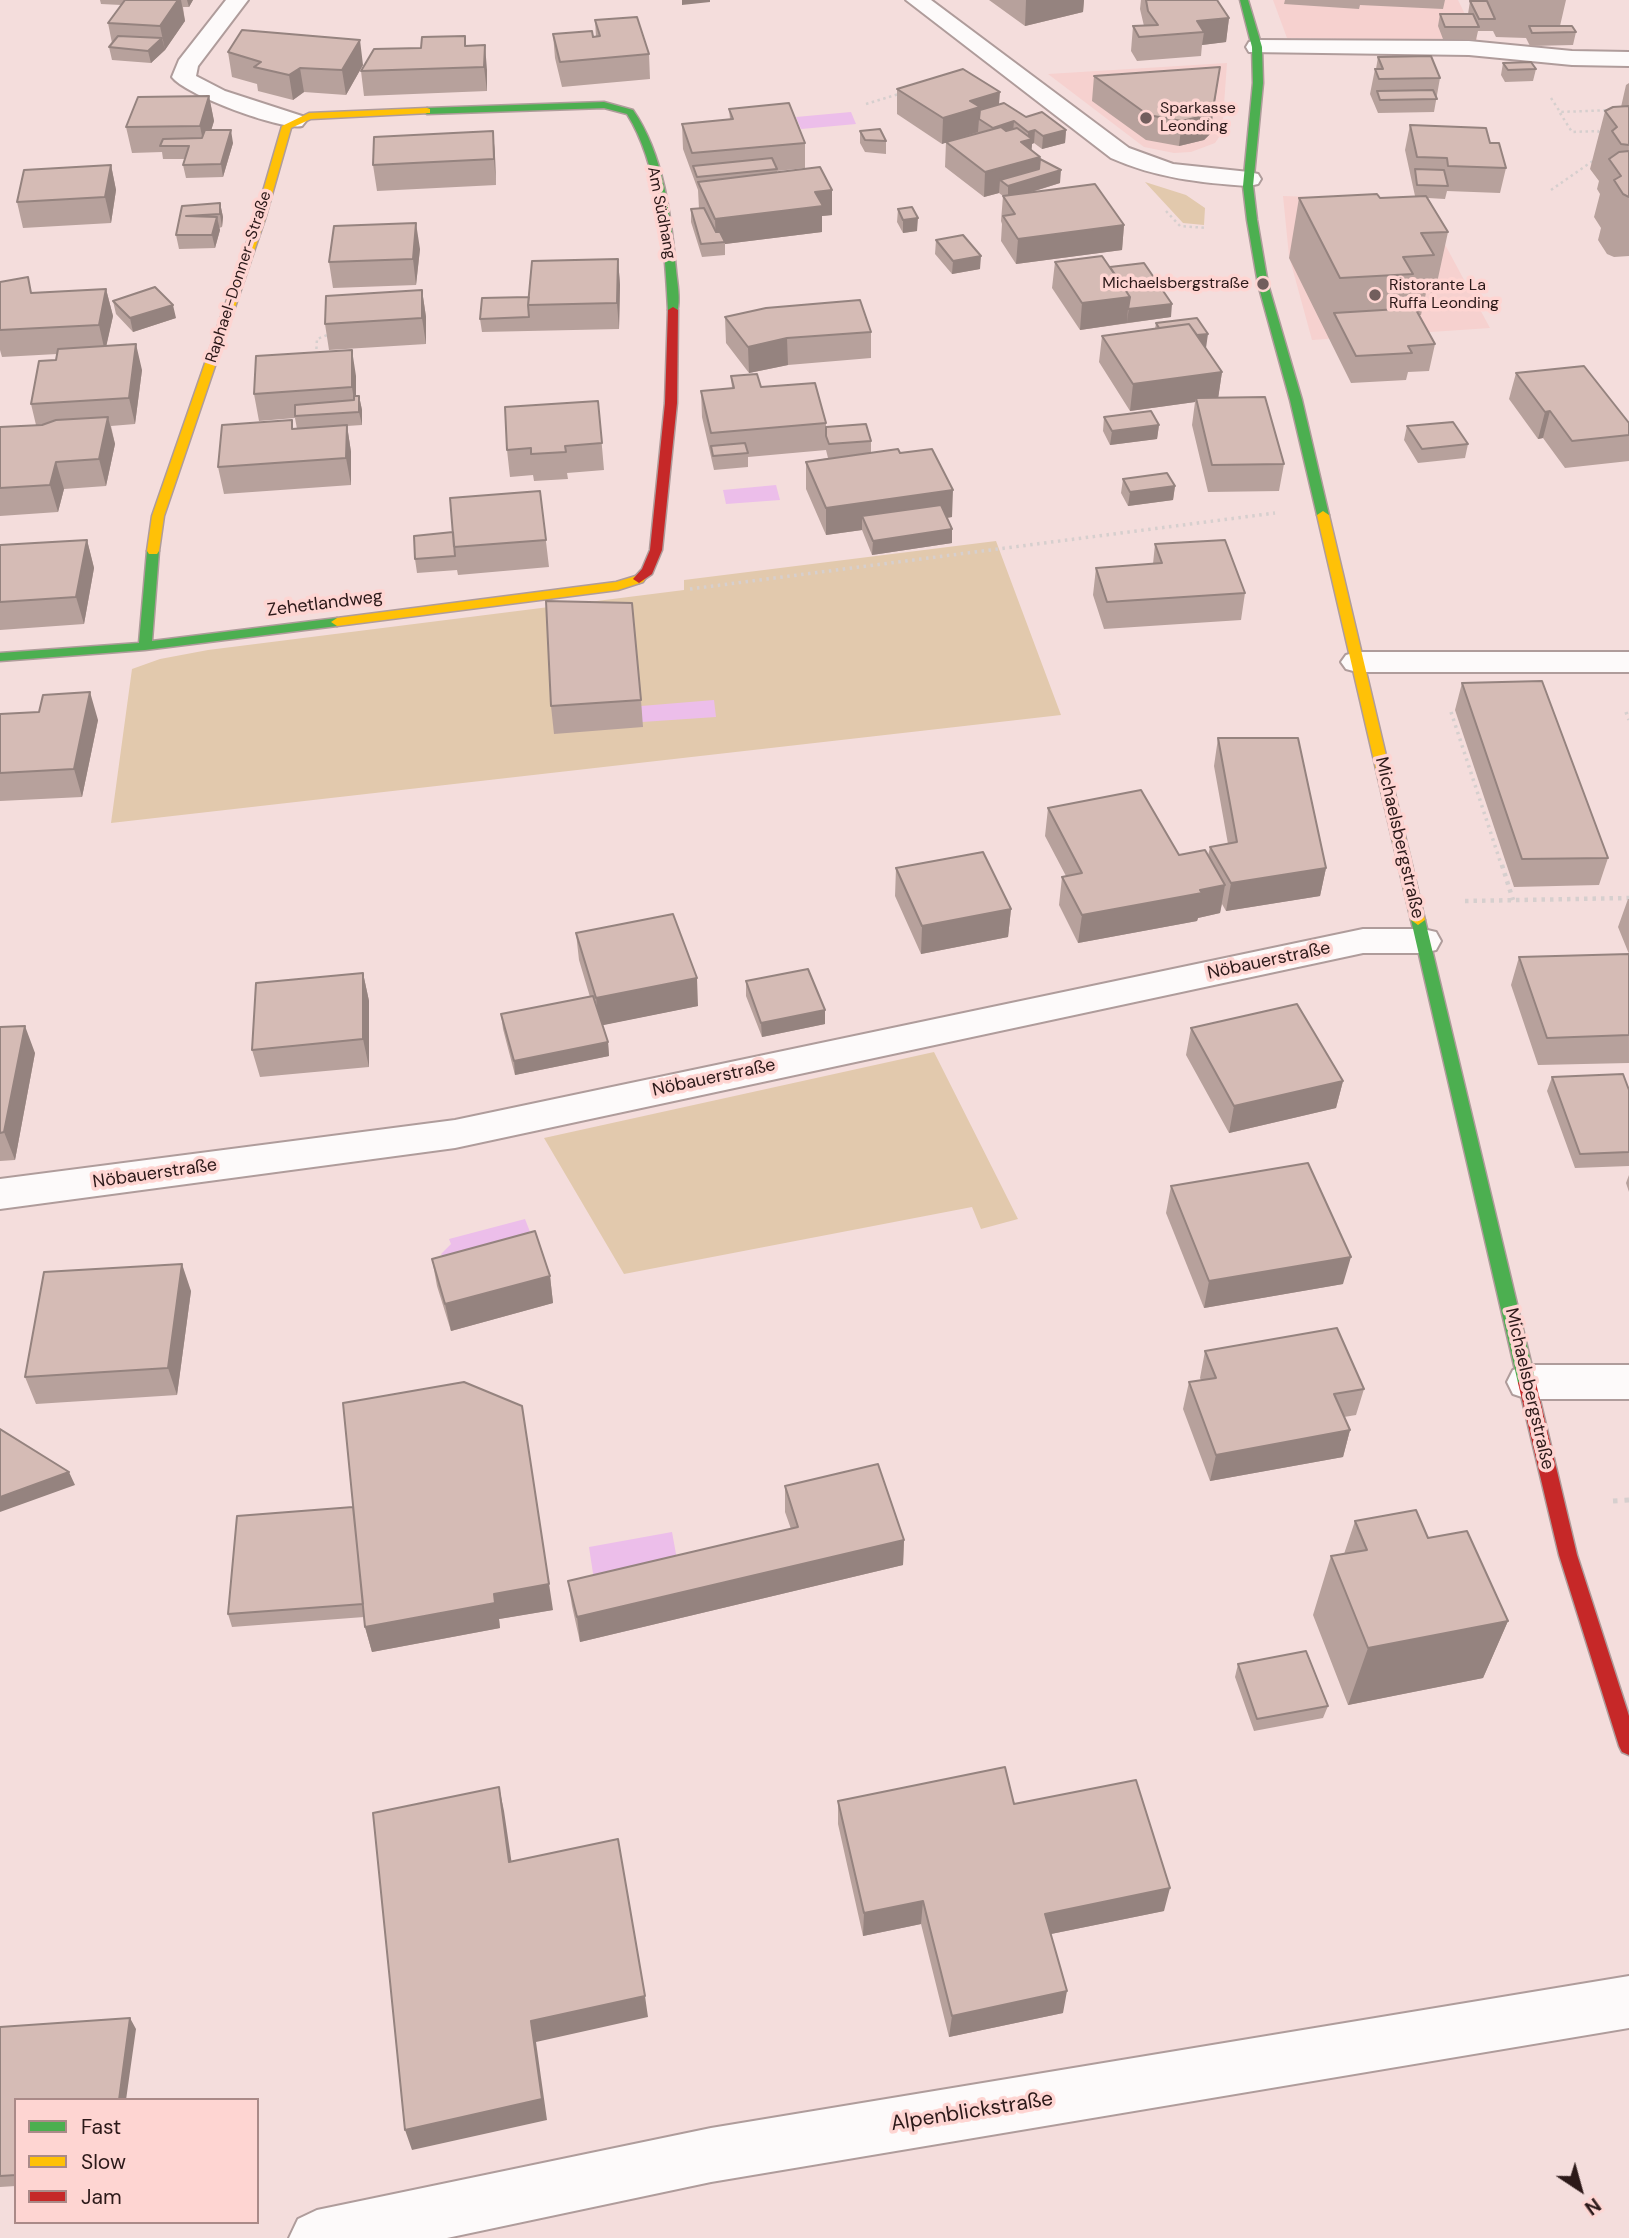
<!DOCTYPE html>
<meta charset="utf-8">
<style>
body{margin:0}
#map{position:relative;width:1629px;height:2238px;overflow:hidden;background:#f4dddc;font-family:"DM Sans",sans-serif}
canvas{display:block}
.legend{position:absolute;left:14px;top:2098px;width:245px;height:126px;box-sizing:border-box;background:#fed5d2;border:2px solid #aa8a88;margin:0;padding:9px 12px;list-style:none;font-size:21px;color:#2c1919}
.legend li{display:flex;align-items:center;gap:14px;height:35px}
.legend b{width:35px;border:2px solid #aa8a88}
.north{position:absolute;left:1545px;top:2154px;width:70px;height:70px;-webkit-text-stroke:5px #fed5d2;paint-order:stroke;rotate:144deg;font-size:19px;font-weight:700;line-height:28px;text-align:center;color:#2c1919}
.north::after{content:'';display:block;margin:auto;width:24px;height:32px;background:#2c1919;clip-path:polygon(50% 0,100% 100%,50% 72%,0 100%)}
</style>
<div id="map">
<canvas width="1629" height="2238"></canvas>
<ul class="legend">
<li><b style="height:9px;background:#4caf50"></b>Fast</li>
<li><b style="height:9px;background:#ffc107"></b>Slow</li>
<li><b style="height:9px;background:#c62828"></b>Jam</li>
</ul>
<div class="north">N</div>
</div>
<script>
const c = document.querySelector('canvas').getContext('2d');
c.lineJoin = 'round';
function fillPath(path, color) {
  c.fillStyle = color;
  c.fill(path, 'evenodd');
}
function strokePath(path, color, width, dash) {
  c.strokeStyle = color;
  c.lineWidth = width;
  c.lineCap = dash ? 'butt' : 'round';
  c.setLineDash(dash || []);
  c.stroke(path);
}
function drawText(font, color, halo, rows, align = 'center') {
  c.font = font + ' "DM Sans",sans-serif';
  c.lineWidth = 7;
  c.setLineDash([]);
  c.textBaseline = 'middle';
  c.strokeStyle = halo;
  c.fillStyle = color;
  for (const [text, x, y, turn = 0] of rows) {
    c.save();
    c.translate(x, y);
    c.rotate((+turn || 0) * Math.PI / 180);
    c.textAlign = isNaN(turn) ? turn : align;
    if (halo) c.strokeText(text, 0, 0);
    c.fillText(text, 0, 0);
    c.restore();
  }
}
fillPath(new Path2D(`
 M1273,0H1458L1478,41L1287,38Z
 M1227,63L1222,133L1215,143L1191,152L1174,153L1144,147L1048,74Z
 M1283,196L1421,200L1490,328L1312,340L1289,256Z`), '#f6d1cf');
fillPath(new Path2D(`
 M1145,182L1186,195L1205,208L1204,225L1183,223Z
 M996,541L1061,715L111,823L132,669L160,659L208,650L684,590V580Z
 M934,1052L1018,1219L981,1229L972,1207L624,1274L544,1138Z`), '#e2c9ad');
fillPath(new Path2D(`
 M851,112L856,124L801,129L796,117Z
 M776,485L780,500L726,504L723,490Z
 M714,700L716,717L642,722L641,706Z
 M525,1219L536,1247L443,1257L441,1254L451,1244L449,1239Z
 M672,1532L678,1565L594,1580L589,1547Z`), '#ecbeea');
const street = new Path2D(`
 M226,0H248L198,66L196,76L225,91L302,116L306,121L302,126C283,131 185,95 172,77L179,60Z
 M906,0H931L1129,148L1173,164L1249,172L1258,174L1261,179L1258,184L1249,186C1201,183 1156,178 1111,158Z
 M1257,40L1469,41L1572,51L1629,52V66L1572,65L1469,55L1249,52L1246,47L1249,42Z
 M1357,652H1629V672H1357L1346,669L1341,662L1346,655Z
 M1363,929H1423L1436,932L1441,941L1436,950L1423,953H1363L455,1148L0,1209V1179L455,1120Z
 M1528,1365H1629V1399H1528L1513,1394L1507,1382L1513,1370Z
 M1629,1976V2028L711,2182L447,2238H289L298,2219L317,2210L711,2128Z`);
const fast = new Path2D(`
 M1240,0H1248L1262,47L1263,83L1253,186L1257,220L1268,284L1302,400L1329,515L1323,519L1317,515L1290,400L1258,284L1247,220L1243,186L1253,83L1252,47Z
 M604,102L633,110C664,155 671,216 676,270C677,283 681,300 677,312L668,310C665,249 660,166 627,114L604,108L427,114L422,111L427,108Z
 M153,547L159,551L152,641L337,618L343,622L337,626L145,650L0,661V653L139,643L147,551Z
 M1418,915L1425,920L1536,1383L1533,1388L1527,1390L1521,1388L1518,1383L1411,920Z`);
const slow = new Path2D(`
 M427,108L430,109V113L311,119L291,128L265,219L164,516L159,551L157,554H149L147,551L152,516L255,219L282,126L309,113Z
 M1323,511L1329,515L1425,920L1418,925L1411,920L1317,515Z
 M639,575L645,579L643,582L618,590L337,626L331,622L337,618L616,582Z`);
const jam = new Path2D(`
 M673,307L678,310L677,403L662,550L652,574L639,583L633,579L642,569L650,550L665,403L668,310Z
 M1527,1376L1533,1378L1536,1383L1577,1555L1629,1716V1755L1622,1752L1619,1746L1559,1555L1518,1383L1521,1378Z`);
strokePath(street, '#af9c9b', 4);
strokePath(fast, '#af9c9b', 3);
strokePath(slow, '#af9c9b', 3);
strokePath(jam, '#af9c9b', 3);
strokePath(new Path2D(`
 M1551,98L1560,112L1612,110
 M866,104L902,93
 M1560,113L1572,132L1598,131L1601,136
 M1551,190L1597,158
 M1166,211L1180,226L1207,228
 M316,355L317,339L330,334`), '#d6cfce', 2.5, [2.5, 3.5]);
strokePath(new Path2D(`
 M690,589L1275,513
 M1451,712L1502,867
 M1626,712L1629,720`), '#d6cfce', 3.5, [2.5, 4.5]);
strokePath(new Path2D(`
 M1502,865L1513,900
 M1465,901L1629,898`), '#d6cfce', 4.5, [3.5, 5]);
strokePath(new Path2D(`
 M1613,1501L1629,1500`), '#d6cfce', 5, [4.5, 7]);
fillPath(street, '#fdfafa');
fillPath(fast, '#4caf50');
fillPath(slow, '#ffc107');
fillPath(jam, '#c62828');
fillPath(new Path2D(`
 M100,0H193L189,7H183L185,21L165,50L151,63L112,60L109,47L112,43L108,23L121,5L101,4Z
 M989,0H1084L1083,12L1025,26Z
 M1141,0H1217L1229,18L1226,42L1202,45L1201,56L1137,61L1131,51L1133,26H1144L1140,9Z
 M1285,0H1445L1443,9L1360,5L1359,9L1284,4Z
 M1481,0H1566L1560,26L1576,32L1573,45L1530,46L1526,38L1496,37L1493,31H1478L1476,40L1443,39L1438,26L1440,14H1468L1470,1Z
 M595,20L649,54L650,79L562,87L555,58L553,34L596,37Z
 M465,36L466,46L487,70V91L364,96L361,71L421,48Z
 M228,52L363,65L346,95L304,92L293,100L258,91L257,84L232,77Z
 M1378,57L1440,78L1434,112L1378,113L1370,94L1375,69H1376Z
 M1503,63L1536,69L1533,81L1505,82L1501,75Z
 M1094,76L1216,92L1210,134L1204,140L1179,146L1146,140L1092,101Z
 M1629,83V256L1614,257L1607,254L1598,240L1601,228L1594,217L1600,194L1597,189L1599,181L1590,169L1605,111L1621,107L1626,85Z
 M897,89L999,105L1026,117L1066,130L1065,143L1042,149L1034,143L1032,144L1031,150L1060,183L1032,192L1124,225L1122,250L1016,264L1001,241L1002,224L1001,221L1003,196L999,193L984,197L945,167L946,142L942,144L897,114Z
 M209,96L214,121L211,130L233,143L223,177L186,178L183,165L185,159H163L162,152L132,153L126,127Z
 M729,109L805,143V168L777,171V173L832,215L822,216V232L725,244V255L702,257L691,222V209H699L698,190L683,149L682,124L730,119Z
 M1410,125L1490,143L1506,168L1500,193L1447,191L1445,199L1428,198L1448,232L1435,292L1426,293L1421,315H1419L1435,344L1429,371L1408,372L1406,380L1351,383L1289,258L1299,198H1380L1415,196L1405,150Z
 M493,131L495,156L496,185L377,191L373,165Z
 M860,131L886,141V154L865,152L860,143Z
 M111,165L116,190L111,223L23,228L17,202Z
 M220,203L223,217L222,227L219,228L220,230L215,248L179,249L176,235L182,206Z
 M898,209L917,231L903,233L897,222Z
 M936,240L980,269L952,274L935,254Z
 M420,249L416,285L333,288L329,262Z
 M618,259L620,285L619,329L482,332L480,319L529,297Z
 M1055,262L1110,267L1171,317L1080,330L1052,288Z
 M0,282L32,293L106,289L113,316L106,346L142,370L135,424L111,426L115,444L106,486L64,489L58,512L0,516V427L36,425L31,404L56,360L57,354L2,357L0,350Z
 M422,290L426,317V344L329,350L325,324Z
 M113,301L176,318L133,332L116,314Z
 M725,317L871,332V358L788,365L749,373L726,343Z
 M1156,323L1206,348H1205L1222,372L1218,398L1284,464L1279,491L1208,492L1192,425L1195,402L1130,411L1099,362L1102,336L1155,329Z
 M1516,373L1629,423V461L1565,468L1543,438L1538,439L1509,399Z
 M356,376V396H359L362,410V425L347,426L351,452V485L224,494L218,467L292,420L293,429H297L295,418L259,421L254,394Z
 M731,376L761,387L826,423V427L871,441V453H900L952,517L947,518L952,529V543L872,555L862,530L826,535L806,489V462L828,458L826,450L748,457V467L714,470L702,417L701,391L732,388Z
 M598,401L604,470L567,473L568,479L534,481L533,475L510,477L507,450Z
 M1104,417L1159,425L1157,439L1110,445L1103,431Z
 M1407,426L1468,444L1465,458L1418,463L1404,440Z
 M1123,479L1175,486L1173,500L1128,506L1121,493Z
 M540,491L549,567L458,575L457,570L417,573L415,559L453,532Z
 M87,540L94,568L84,624L0,630V545Z
 M1155,544L1245,593L1241,620L1104,629L1093,595L1096,568L1153,564Z
 M1462,683L1608,858L1599,885L1514,887L1455,710Z
 M641,700L643,727L554,734L551,706Z
 M0,714L98,720L82,797L0,801Z
 M1218,738L1326,868L1320,896L1226,911L1222,904L1220,913L1198,918L1197,921L1078,943L1059,905L1062,877L1066,876L1045,836L1048,808L1179,855L1208,856L1210,847L1228,844L1214,766Z
 M896,868L1011,909L1008,937L921,954L895,896Z
 M1628,899H1629V1063L1538,1065L1511,985L1519,957L1629,954L1618,927Z
 M576,933L698,1006L602,1025L608,1042L609,1056L515,1075L503,1029L501,1014L590,997L579,960Z
 M363,973L369,1001V1067L260,1077L252,1050Z
 M746,981L825,1010V1024L762,1037L746,996Z
 M0,1027L35,1053L15,1160L0,1161Z
 M1191,1028L1343,1081L1336,1108L1229,1133L1186,1055Z
 M1552,1077L1629,1090V1166L1575,1168L1547,1091Z
 M1629,1175V1192L1626,1183Z
 M1171,1186L1343,1284L1204,1308L1166,1213Z
 M432,1259L550,1276L553,1303L451,1331L437,1286Z
 M191,1291L177,1395L36,1404L25,1377Z
 M1205,1351L1364,1389L1356,1415L1344,1417L1350,1430L1343,1457L1210,1481L1183,1409L1189,1382L1201,1380L1200,1378Z
 M785,1486L904,1540L903,1565L580,1642L572,1606L568,1581L791,1529L785,1512Z
 M237,1516L553,1610L499,1619L500,1628L372,1652L365,1627L364,1617L232,1627L228,1614Z
 M1355,1521L1428,1538L1508,1621L1483,1678L1348,1705L1313,1615L1331,1556L1344,1554Z
 M1238,1664L1328,1706L1323,1718L1254,1731L1235,1677Z
 M838,1801L1014,1804L1164,1911L1051,1934L1063,2013L949,2037L921,1924L863,1936L838,1824Z
 M0,2027L136,2029L16,2100V2186L0,2187Z`), '#b7a19c');
fillPath(new Path2D(`
 M178,0H181L185,21L165,50L160,26Z
 M187,0H193L189,7Z
 M682,0H710V2L682,5Z
 M1026,0H1084L1083,12L1025,26Z
 M1229,18L1226,42L1202,45L1204,32L1197,21Z
 M162,38L165,50L151,63L148,51Z
 M360,40L363,65L346,95L342,70Z
 M485,45L487,70V91L484,67Z
 M1220,67L1210,134L1204,140L1179,146L1182,121Z
 M300,68L304,92L293,100L289,75Z
 M1000,92L998,116L979,119L978,132L942,144L943,118L970,101Z
 M209,96L214,121L205,151L200,126Z
 M1014,121L1013,133L992,140L993,128Z
 M231,130L233,143L223,177L221,164Z
 M1035,130L1034,143L1032,144L1031,159L1040,157L1039,177L1061,170L1060,183L1008,199V186L1000,180L999,193L984,197L985,172L1021,142L1028,140V132Z
 M1066,130L1065,143L1042,149L1043,136Z
 M493,131L495,156L496,185L494,159Z
 M111,165L116,190L111,223L105,197Z
 M832,190V215L822,216V232L725,244V242L716,243L715,219L815,192Z
 M220,203L223,217L222,227L220,214Z
 M217,217L220,230L215,248L212,235Z
 M918,218L917,231L903,233V220Z
 M416,223L420,249L416,285L413,259Z
 M1124,225L1122,250L1016,264L1018,239Z
 M981,256L980,269L952,274L953,261Z
 M618,259L620,285L619,329L617,303Z
 M106,289L113,316L105,352L99,325Z
 M422,290L426,317V344L422,318Z
 M1130,297L1127,323L1080,330L1082,303Z
 M1172,304L1171,317L1127,323L1128,309Z
 M173,305L176,318L133,332L130,318Z
 M1208,334L1206,348L1166,353L1167,339Z
 M787,338L788,365L749,373L748,347Z
 M136,344L142,370L135,424L129,398Z
 M352,350L356,376V414L352,387Z
 M1222,372L1218,399L1196,398L1195,402L1130,411L1133,384Z
 M359,396L362,410V425L359,412Z
 M1550,411L1543,438L1538,439L1545,412Z
 M108,417L115,444L106,486L99,459Z
 M347,425L351,452V485L346,458Z
 M1159,425L1157,439L1110,445L1112,431Z
 M56,462L64,489L58,512L50,485Z
 M1175,486L1173,500L1128,506L1130,492Z
 M953,490L952,517L868,529L862,516V530L826,535V508Z
 M952,529V543L872,555L873,541Z
 M87,540L94,568L84,624L76,597Z
 M90,692L98,720L82,797L74,769Z
 M1326,868L1320,896L1226,911L1231,883Z
 M1225,885L1220,913L1198,918L1197,921L1078,943L1082,915Z
 M1011,909L1008,937L921,954L922,926Z
 M363,973L369,1001V1067L363,1039Z
 M697,978L698,1006L599,1026L596,998Z
 M825,1010V1024L762,1037L761,1023Z
 M25,1026L35,1053L15,1160L4,1132Z
 M608,1042L609,1056L515,1075L514,1061Z
 M1343,1081L1336,1108L1229,1133L1234,1106Z
 M1351,1257L1343,1284L1204,1308L1209,1281Z
 M182,1264L191,1291L177,1395L168,1368Z
 M550,1276L553,1303L451,1331L445,1304Z
 M522,1406L553,1610L499,1619L500,1628L372,1652L365,1627L494,1594Z
 M1350,1430L1343,1457L1210,1481L1216,1455Z
 M69,1472L75,1485L0,1512V1497Z
 M904,1540L903,1565L580,1642L577,1617Z
 M1508,1621L1483,1678L1348,1705L1368,1648Z
 M499,1787L504,1811L515,1885L509,1862Z
 M1170,1888L1164,1911L1041,1936L1045,1914Z
 M923,1901L921,1924L863,1936L864,1913Z
 M1067,1991L1063,2013L949,2037L952,2016Z
 M645,1996L648,2017L536,2042L547,2120L412,2150L405,2130L531,2021Z
 M130,2018L136,2029L126,2100H119Z`), '#95837f');
const building = new Path2D(`
 M125,0H178L160,26L108,23Z
 M1146,0H1217L1229,18L1197,21L1204,32L1139,37L1133,26L1158,25L1148,11Z
 M1470,1H1487L1495,19H1479Z
 M1440,14H1473L1479,27H1445Z
 M637,17L649,54L560,62L553,34L592,31L593,37L600,36L595,20Z
 M1529,26H1572L1576,32L1532,33Z
 M242,30L360,40L342,70L300,68L289,75L254,67L261,62L228,52Z
 M118,36L162,38L148,51L109,47Z
 M465,36V46L485,45L484,67L361,71L374,49L421,48L422,37Z
 M1431,56L1440,78L1379,79L1375,69H1383L1378,57Z
 M1531,62L1536,69L1508,70L1503,63Z
 M1220,67L1213,109L1207,115L1182,121L1148,115L1094,76Z
 M963,69L1000,92L970,101L980,107L943,118L897,89Z
 M1433,90L1437,99L1380,100L1377,91Z
 M209,96L200,126L126,127L138,97Z
 M789,103L805,143L692,153L682,124L733,119L729,109Z
 M1004,103L1026,117L1042,112L1066,130L1043,136L1035,130L1028,132L1014,121L993,128L979,119L980,110Z
 M1629,106V145L1621,144L1612,131L1617,127L1605,111L1613,107Z
 M1410,125L1486,128L1490,143H1499L1506,168L1448,166L1447,158L1417,157Z
 M1001,127L1006,131L1017,128L1032,139L1021,142L1040,157L985,172L946,142Z
 M880,129L886,141L865,140L860,131Z
 M205,130H231L221,164L183,165L189,146H160L163,139L202,138Z
 M493,131L494,159L373,165L374,137Z
 M1629,151V197L1623,194L1614,180L1621,176L1609,159L1619,152Z
 M772,158L777,169L697,177L693,166Z
 M1040,159L1061,170L1008,186L1000,180L1039,169Z
 M111,165L105,197L17,202L24,170Z
 M820,167L832,190L815,192L823,206L715,219L698,182Z
 M1415,169L1444,170L1448,186L1417,185Z
 M1095,184L1124,225L1018,239L1003,216L1015,214L1003,196Z
 M1377,194L1380,198L1426,196L1448,232L1421,233L1434,255L1403,257L1413,274L1340,278L1299,198Z
 M220,203V214L186,216L217,217L212,235H176L182,206Z
 M912,207L918,218L903,220L898,209Z
 M704,208L716,232H720L725,242L701,244L691,209Z
 M416,223L413,259L329,262L334,226Z
 M963,235L981,256L953,261L936,240Z
 M1102,256L1130,297L1082,303L1055,262Z
 M618,259L617,303L528,305L532,261Z
 M1144,263L1172,304L1128,309L1130,297L1110,267Z
 M28,277L31,293L106,289L99,325L0,330V282Z
 M155,287L173,305L130,318L113,301Z
 M422,290V318L325,324L326,296Z
 M529,297L528,305L529,317L480,319L482,298Z
 M860,300L871,332L787,338L748,347L725,317L766,308Z
 M1415,308L1435,344L1408,346L1412,353L1356,356L1334,313Z
 M1197,318L1208,334L1197,335L1189,324L1159,328L1156,323Z
 M1189,324L1222,372L1133,384L1102,336Z
 M136,344L129,398L31,404L39,361L56,360L58,349Z
 M352,350V387L254,394L256,356Z
 M1584,366L1629,423V435L1572,441L1550,411L1545,412L1516,373Z
 M757,374L761,387L815,383L826,423L711,433L701,391L734,388L731,376Z
 M354,396H359V412L295,416V405L354,400Z
 M1265,397L1284,464L1212,465L1196,398Z
 M598,401L602,443L565,446L566,452L531,454V448L507,450L505,407Z
 M1151,411L1159,425L1112,431L1104,417Z
 M108,417L99,459L56,462L50,485L0,488V427L42,425L56,420Z
 M292,420V429L347,425L346,458L218,467L222,425Z
 M1453,422L1468,444L1422,449L1407,426Z
 M866,424L871,441L829,444L826,436V427Z
 M745,443L748,453L713,456L711,446Z
 M898,449L900,453L932,449L953,490L826,508L806,462Z
 M1167,473L1175,486L1130,492L1123,479Z
 M540,491L546,540L454,547L450,498Z
 M941,505L952,529L873,541L862,516Z
 M453,532L455,556L415,559L414,536Z
 M87,540L76,597L0,602V545Z
 M1225,540L1245,593L1107,602L1096,568L1162,563L1155,544Z
 M546,601L632,603L641,700L551,706Z
 M1542,681L1608,858L1522,859L1462,683Z
 M90,692L74,769L0,773V714L39,712L43,695Z
 M1218,738H1298L1326,868L1231,883L1210,847L1237,842Z
 M1141,790L1179,855L1205,850L1225,885L1200,890L1202,893L1082,915L1062,877L1082,873L1048,808Z
 M983,852L1011,909L922,926L896,868Z
 M673,914L697,978L596,998L576,933Z
 M1629,954V1035L1547,1038L1519,957Z
 M808,969L825,1010L761,1023L746,981Z
 M363,973V1039L252,1050L256,983Z
 M593,996L608,1042L514,1061L501,1014Z
 M1297,1004L1343,1081L1234,1106L1191,1028Z
 M25,1026L4,1132L0,1133V1027Z
 M1623,1074L1629,1090V1152L1580,1154L1552,1077Z
 M1308,1163L1351,1257L1209,1281L1171,1186Z
 M535,1231L550,1276L445,1304L432,1259Z
 M182,1264L168,1368L25,1377L44,1272Z
 M1337,1328L1364,1389L1334,1394L1350,1430L1216,1455L1189,1382L1216,1378L1205,1351Z
 M464,1382L522,1406L549,1584L494,1594L495,1603L365,1627L343,1403Z
 M0,1429L69,1472L0,1497Z
 M878,1464L904,1540L577,1617L568,1581L798,1527L785,1486Z
 M353,1507L363,1604L228,1614L237,1516Z
 M1416,1510L1428,1538L1467,1531L1508,1621L1368,1648L1331,1556L1367,1550L1355,1521Z
 M1306,1651L1328,1706L1257,1719L1238,1664Z
 M1005,1767L1014,1804L1136,1780L1170,1888L1045,1914L1067,1991L952,2016L923,1901L864,1913L838,1801Z
 M499,1787L509,1862L618,1839L645,1996L531,2021L542,2099L405,2130L373,1813Z
 M130,2018L119,2100H16V2175L0,2176V2027Z`);
fillPath(building, '#d5bbb5');
strokePath(building, '#95837f', 2);
for (const [x, y, r, color] of [
 [1146,118,7,"#725e5d"],
 [1263,284,7,"#725e5d"],
 [1375,295,7,"#725e5d"]
]) {
  const dot = new Path2D();
  dot.arc(x, y, r, 0, 2 * Math.PI);
  c.fillStyle = color;
  c.fill(dot);
  strokePath(dot, '#fed5d2', 2.5);
}
drawText('16px', '#2c1919', '#fed5d2', [
 ["Sparkasse",1160,109],
 ["Leonding",1160,127],
 ["Michaelsbergstraße",1249,284,"right"],
 ["Ristorante La",1389,286],
 ["Ruffa Leonding",1389,304]
], 'left');
drawText('16px', '#2c1919', '#fed5d2', [
 ["Am Südhang",661,213,79],
 ["Raphael-Donner-Straße",239,277,-72]
]);
drawText('18px', '#2c1919', '#fed5d2', [
 ["Zehetlandweg",325,604,-7],
 ["Michaelsbergstraße",1399,838,77],
 ["Nöbauerstraße",1269,961,-12],
 ["Nöbauerstraße",714,1078,-12],
 ["Nöbauerstraße",155,1174,-8],
 ["Michaelsbergstraße",1529,1389,77]
]);
drawText('21px', '#2c1919', '#fed5d2', [
 ["Alpenblickstraße",972,2112,-9]
]);
</script>
